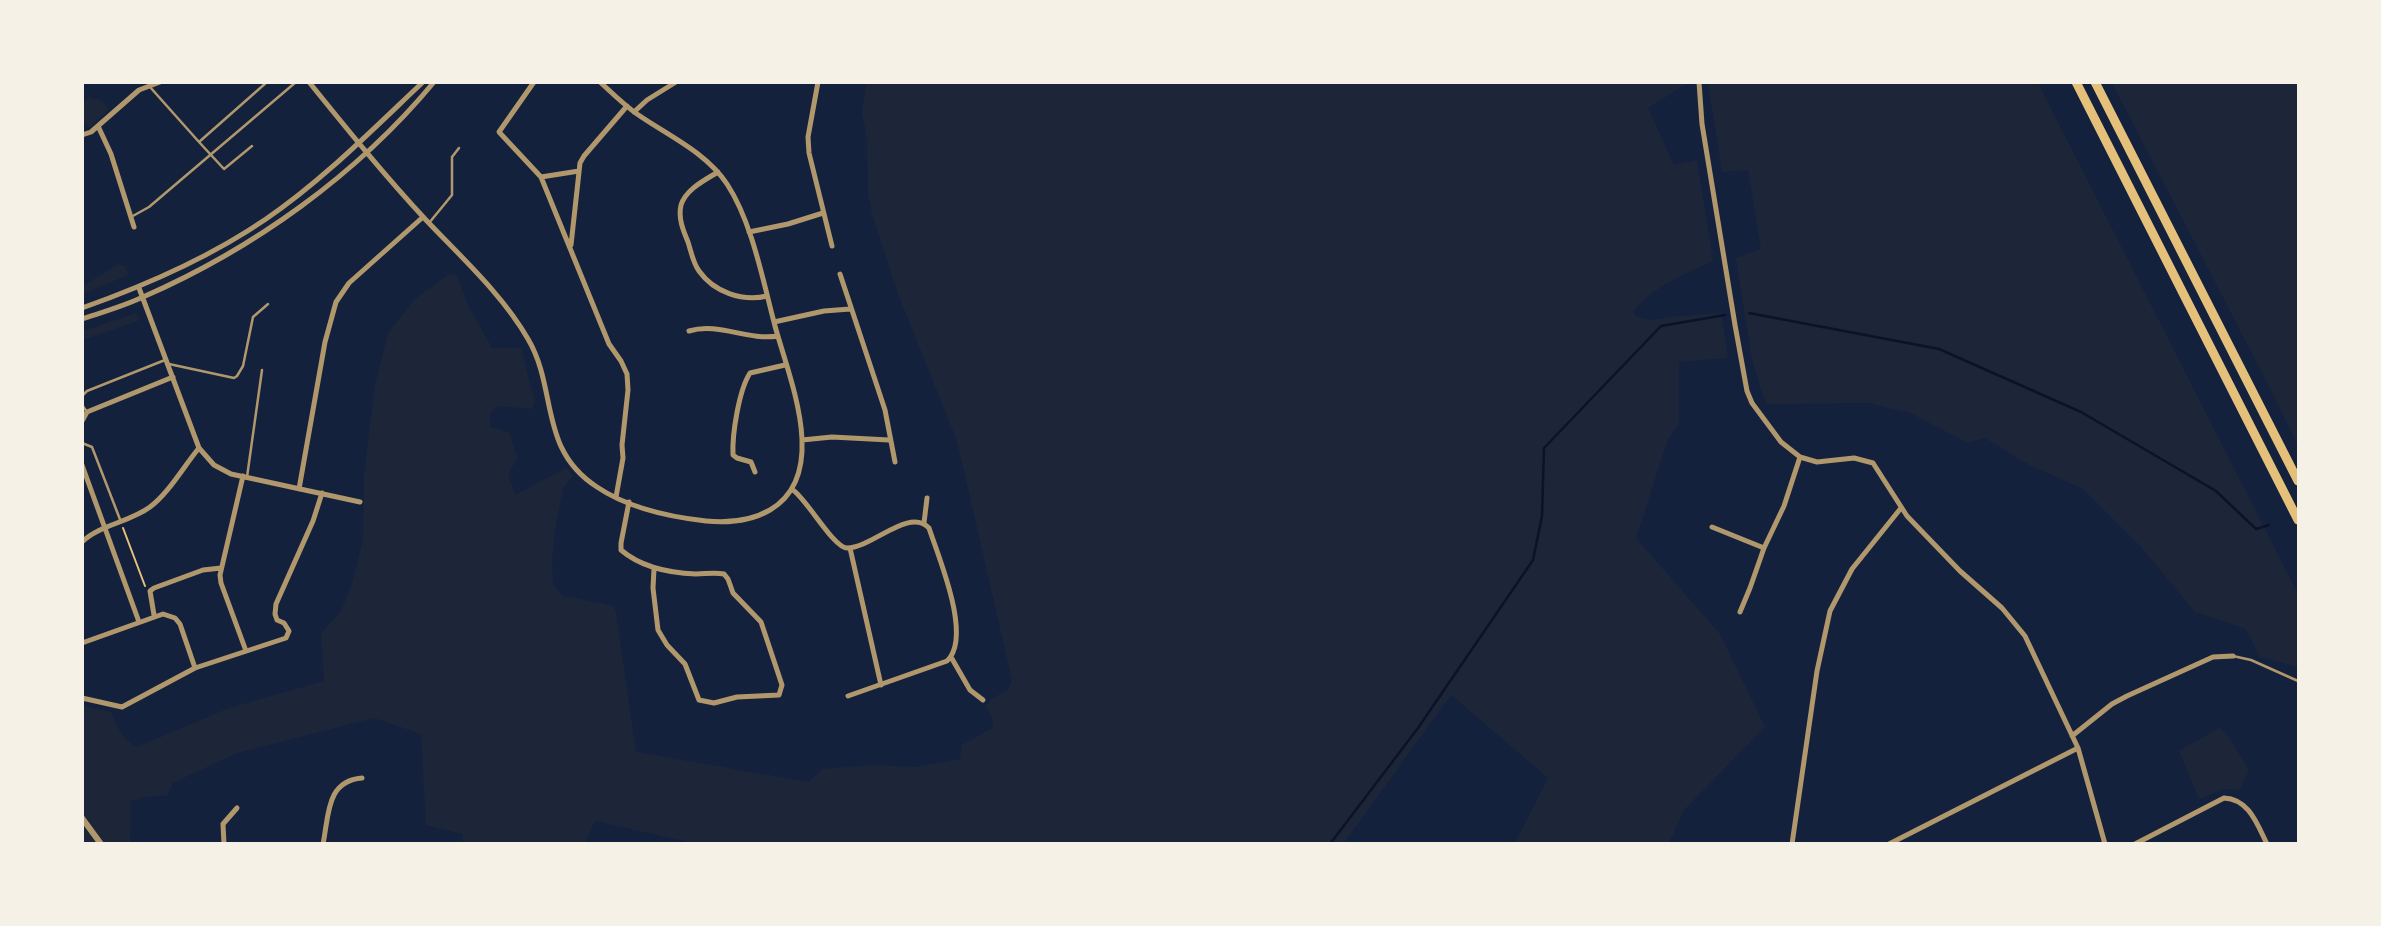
<!DOCTYPE html>
<style>
body{margin:0}
#map{position:relative;width:2381px;height:926px;overflow:hidden;background:#14213d;font-family:"Exo 2",sans-serif}
canvas{display:block}
.frame{position:absolute;inset:0;border:84px solid #f6f1e7;pointer-events:none}
</style>
<div id="map">
<canvas width="2381" height="926"></canvas>
<div class="frame"></div>
</div>
<script>
const c = document.querySelector('canvas').getContext('2d');
c.lineJoin = 'round';
function fillPath(path, color) {
  c.fillStyle = color;
  c.fill(path, 'evenodd');
}
function strokePath(path, color, width, dash) {
  c.strokeStyle = color;
  c.lineWidth = width;
  c.lineCap = dash ? 'butt' : 'round';
  c.setLineDash(dash || []);
  c.stroke(path);
}
fillPath(new Path2D(`
 M866,83H1688L1648,108L1674,165L1697,160L1713,261C1683,275 1653,286 1633,312L1637,317L1652,320L1678,316L1721,313L1728,358L1679,362V424L1668,439L1636,538L1720,634L1765,727L1684,810L1669,843H1515L1548,778L1451,695L1344,843L697,844L595,821L585,843H463L462,834L426,825L421,734L374,718L237,753L173,783L168,795L144,797L131,801L130,843H83L82,705L111,712C118,727 122,740 137,747L229,708L324,681L321,634L341,611L352,584L363,539L364,475L375,385L388,333L415,299L449,274L457,276L468,305L492,348H521L535,403L531,409L497,406L490,413V427L509,432L517,458L508,475L515,495L566,468L573,476L563,488L555,530L552,560L553,584L563,596L612,605L616,612L636,752L809,782L822,769L873,765L916,767L960,759L962,745L992,728L993,719L986,707L991,699L1008,690L1012,680L957,441L898,294L872,214L868,193L867,138L862,113Z
 M1708,83H2038L2298,594V667L2260,657L2246,629L2195,612L2141,547L2083,489L2029,465L1985,438L1968,443L1910,413L1869,403L1766,404L1752,360L1736,258L1761,249L1748,170L1722,172Z
 M2112,83H2298V446L2273,394Z
 M89,97L102,101L109,109L90,127L82,123L83,102Z
 M118,264L125,266L128,275L83,294V286Z
 M136,313L139,317L138,321L83,340V331Z
 M2219,728L2226,733L2249,770L2240,790L2224,789L2199,799L2179,751Z`), '#1d2539');
strokePath(new Path2D(`
 M1749,313L1939,349L2081,412L2216,491L2256,529L2269,525
 M1330,844L1418,728L1533,560L1542,516L1544,448L1661,326L1725,315`), '#0b132b', 2.5);
strokePath(new Path2D(`
 M123,528L145,586`), '#e5c07b', 2);
strokePath(new Path2D(`
 M150,87L199,142
 M252,146L224,169L199,142L267,82
 M131,217L149,207L296,82
 M429,223L452,195V157L459,148
 M169,364L234,378L237,376L243,366L253,317L268,304
 M82,396L87,391L165,360
 M82,405L87,412
 M82,443L92,447L121,522
 M247,477L262,370
 M2233,656L2251,660L2298,681`), '#b1986c', 2.5);
strokePath(new Path2D(`
 M309,82C347,129 385,176 426,220C460,256 503,295 528,339C558,390 538,449 597,487C628,508 670,517 706,521C727,523 751,521 770,510C831,474 789,378 775,326C763,281 752,222 727,184C706,152 667,135 637,114C624,105 612,93 600,82
 M534,82L499,132L541,177L609,344L621,361L627,374L628,390L622,445L623,458L616,497
 M818,82L808,137L809,153L832,246
 M1699,82L1702,124L1735,325L1747,391L1752,403L1781,442L1800,457L1817,462L1854,458L1873,463L1907,516L1960,571L2002,608L2025,636L2078,748L2105,844
 M634,112L647,100L676,82
 M98,126L111,154L134,227
 M82,135L91,132L139,90L160,82
 M718,172C705,180 686,189 681,205C678,218 683,230 688,242C691,251 693,263 699,271C714,292 742,302 767,296
 M541,177L579,171
 M749,232L788,224L823,213
 M571,245L580,163L584,156L627,106
 M840,274L885,410L895,462
 M139,288L199,448L214,465L231,474L360,502
 M82,308C147,285 209,258 266,219C323,180 372,130 423,82
 M82,319C103,312 124,306 143,297C253,249 357,175 434,82
 M774,322L824,311L850,309
 M689,331C719,322 747,341 778,336
 M82,421L87,412L173,377
 M802,440L832,437L889,440
 M82,465L139,622
 M755,472L751,462L737,458L733,455C732,434 739,390 750,373L785,365
 M243,476L220,575L221,583L246,651
 M299,489L325,342L336,302L349,283L423,217
 M793,490C808,501 834,548 847,548C872,548 909,507 929,528C938,556 973,637 947,661L848,696
 M629,502L621,543V550C642,568 669,573 696,574C705,574 714,572 724,574L728,579L733,593L761,622L782,685L779,695L737,697L714,703L699,700L685,664L667,645L658,630L653,588L654,569
 M924,523L927,498
 M1712,527L1764,548
 M82,542C99,525 130,522 150,507C168,494 184,466 199,448
 M850,548L881,685
 M1740,612L1750,588L1764,548L1784,506L1800,457
 M154,615L150,591L154,588L203,570L221,568
 M82,643L163,614L175,618L180,624L195,668
 M951,657L970,690L983,700
 M82,698L122,707L195,668L286,638L289,631L284,623L277,620L275,614L276,604L313,521L322,493
 M2072,736L2112,704L2127,696L2213,657L2233,656
 M224,844L223,824L237,808
 M323,844C329,815 326,781 362,778
 M1792,844L1817,671L1830,611L1852,569L1901,508
 M1889,844L2078,748
 M2135,844L2224,798C2249,799 2257,824 2267,844`), '#b1986c', 5);
strokePath(new Path2D(`
 M82,818L101,844`), '#b1986c', 6);
strokePath(new Path2D(`
 M2076,82L2298,520
 M2095,82L2298,481`), '#e5c07b', 9);
</script>
